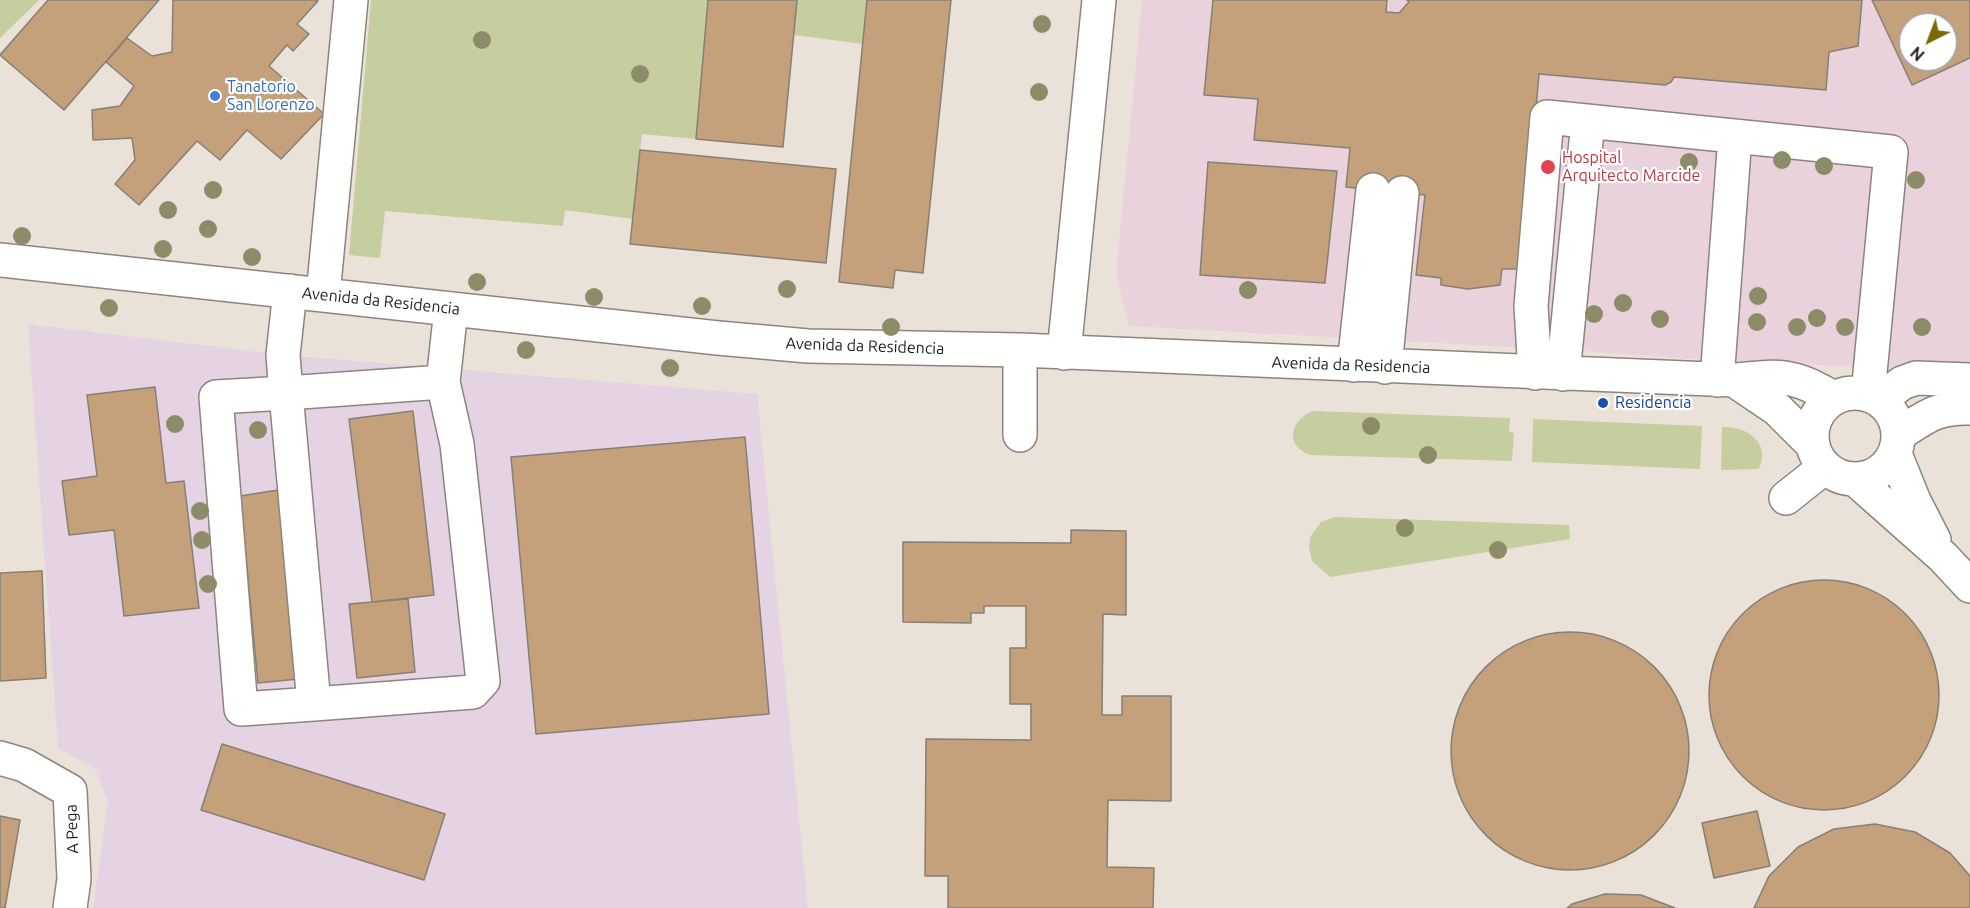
<!DOCTYPE html>
<style>
body{margin:0}
#map{position:relative;width:1970px;height:908px;overflow:hidden;background:#eae2d8;font-family:Ubuntu,sans-serif}
canvas{display:block}
.north{position:absolute;left:1898px;top:12px;width:60px;height:60px;box-sizing:border-box;background:#fff;border:2px solid #a6a5a4;border-radius:50%;rotate:222deg;font-size:16px;font-weight:700;line-height:24px;text-align:center;color:#211e1b}
.north::after{content:'';display:block;margin:auto;width:21px;height:27px;background:#786a02;clip-path:polygon(50% 0,100% 100%,50% 72%,0 100%)}
</style>
<div id="map">
<canvas width="1970" height="908"></canvas>
<div class="north">N</div>
</div>
<script>
const c = document.querySelector('canvas').getContext('2d');
c.lineJoin = 'round';
function fillPath(path, color) {
  c.fillStyle = color;
  c.fill(path, 'evenodd');
}
function strokePath(path, color, width, dash) {
  c.strokeStyle = color;
  c.lineWidth = width;
  c.lineCap = dash ? 'butt' : 'round';
  c.setLineDash(dash || []);
  c.stroke(path);
}
function drawText(font, color, halo, rows, align = 'center') {
  c.font = font + ' Ubuntu,sans-serif';
  c.lineWidth = 4.5;
  c.setLineDash([]);
  c.textBaseline = 'middle';
  c.strokeStyle = halo;
  c.fillStyle = color;
  for (const [text, x, y, turn = 0] of rows) {
    c.save();
    c.translate(x, y);
    c.rotate((+turn || 0) * Math.PI / 180);
    c.textAlign = isNaN(turn) ? turn : align;
    if (halo) c.strokeText(text, 0, 0);
    c.fillText(text, 0, 0);
    c.restore();
  }
}
fillPath(new Path2D(`
 M28,324L283,355L757,394L808,908H93L108,801L95,769L58,748Z`), '#e5d3e3');
fillPath(new Path2D(`
 M1142,0H1970V372L1709,360L1582,351L1129,326L1116,274ZM1910,24H1946V60H1910Z`), '#ead2dc');
fillPath(new Path2D(`
 M0,0H39L0,38Z
 M371,0H708L696,139L642,134L633,219L565,210L563,226L385,211L380,258L349,255Z
 M797,0H867L863,44L794,35Z
 M1313,411L1510,418L1509,432L1514,433L1512,461L1310,455C1284,445 1290,420 1313,411Z
 M1533,419L1702,426L1700,469L1532,462Z
 M1722,427C1747,426 1771,442 1759,469L1721,470Z
 M1335,517L1569,525L1570,539L1330,577L1312,561L1309,547L1310,537L1321,522Z`), '#c6cd9f');
const building = new Path2D(`
 M48,0H159L64,110L0,55Z
 M173,0H317L318,1L297,24L309,34L293,51L287,45L269,66L324,114L281,159L247,130L220,160L197,141L139,205L115,184L135,160L132,138L93,140L92,110L120,106L134,86L106,62L127,38L152,56L172,52Z
 M708,0H797L783,147L696,139Z
 M867,0H951L923,273L895,270L893,288L839,282Z
 M1213,0H1387L1386,12L1399,13L1409,2L1407,0H1862L1858,46L1829,52L1826,90L1674,77L1671,82L1665,85L1539,74L1522,269H1502L1500,285L1468,289L1441,285V278L1416,275L1425,195L1346,187L1350,148L1254,140L1258,99L1204,95Z
 M1872,0H1970V58L1912,85ZM1910,24H1946V60H1910Z
 M640,150L836,169L826,263L630,244Z
 M1208,162L1337,171L1325,283L1200,275Z
 M155,387L166,483L184,481L199,608L124,616L114,530L69,535L62,481L97,476L87,395Z
 M413,411L434,595L372,602L349,419Z
 M745,437L769,714L536,734L511,457Z
 M278,490L298,679L258,683L240,496Z
 M1071,530L1126,531V615L1103,614L1102,715H1122V696H1171V801L1108,800L1107,867L1154,868L1153,908H948V876H925L926,739L1031,740V704H1010V648H1026V606H984V613H971V623L903,622V542L1071,543Z
 M42,571L46,678L0,681V573Z
 M1709 695a115 115 0 1 1 230 0a115 115 0 1 1-230 0Z
 M408,599L415,672L357,678L349,604Z
 M1451 751a119 119 0 1 1 238 0a119 119 0 1 1-238 0Z
 M222,744L445,814L424,880L201,810Z
 M1757,811L1770,866L1714,878L1702,823Z
 M0,816L20,820L5,908H0Z
 M1875,824L1915,832L1950,853L1970,876V908H1754L1769,876L1798,847L1834,829Z
 M1605,894L1641,895L1675,908H1567L1572,904Z`);
fillPath(building, '#c4a17b');
strokePath(building, '#877f76', 1.5);
const minor = new Path2D(`
 M0,260L718,338L808,346L1020,350L1734,380C1779,376 1793,373 1833,398
 M290,291L283,355L286,393L216,397L241,709L314,704L286,393L443,382L457,444L483,681L473,692L314,704
 M323,295L351,0
 M1064,353L1099,0
 M1354,365L1373,190
 M1385,367L1402,193
 M1535,373L1531,306L1547,117L1891,152L1868,394
 M1563,374L1588,121
 M1717,380L1735,136
 M1734,380L1777,409L1811,443
 M443,382L451,309
 M1812 436a43 43 0 1 1 86 0a43 43 0 1 1-86 0Z
 M1880,400L1902,383L1916,378L1970,380
 M1899,434C1926,417 1936,407 1970,408
 M1020,435V350
 M1895,454L1914,501L1934,540
 M1856,480L1943,557L1970,586
 M1786,498L1825,467
 M0,758L24,765L70,791L74,879L70,908`);
strokePath(minor, '#8c857c', 36);
strokePath(minor, '#fff', 33);
c.fillStyle = '#8c8c68';
for (const [x, y] of [
 [1042,24],
 [482,40],
 [640,74],
 [1039,92],
 [1782,160],
 [1689,162],
 [1824,166],
 [1916,180],
 [213,190],
 [168,210],
 [208,229],
 [22,236],
 [163,249],
 [252,257],
 [477,282],
 [787,289],
 [1248,290],
 [1758,296],
 [594,297],
 [1623,303],
 [702,306],
 [109,308],
 [1594,314],
 [1817,318],
 [1660,319],
 [1757,322],
 [891,327],
 [1797,327],
 [1845,327],
 [1922,327],
 [526,350],
 [670,368],
 [175,424],
 [1371,426],
 [258,430],
 [1428,455],
 [200,511],
 [1405,528],
 [202,540],
 [1498,550],
 [208,584]
]) {
  c.beginPath();
  c.arc(x, y, 9, 0, 2 * Math.PI);
  c.fill();
}
for (const [x, y, r, color] of [
 [215,96,6,"#3f7fe0"],
 [1548,167,8,"#e0444e"],
 [1603,403,6,"#1a4fb4"]
]) {
  const dot = new Path2D();
  dot.arc(x, y, r, 0, 2 * Math.PI);
  c.fillStyle = color;
  c.fill(dot);
  strokePath(dot, '#fff', 2);
}
drawText('16px', '#366cbe', '#fff', [
 ["Tanatorio",227,87],
 ["San Lorenzo",227,105]
], 'left');
drawText('16px', '#be3a42', '#fff', [
 ["Hospital",1562,158],
 ["Arquitecto Marcide",1562,176]
], 'left');
drawText('16px', '#211e1b', '#fff', [
 ["Avenida da Residencia",381,301,6],
 ["Avenida da Residencia",865,346,2],
 ["Avenida da Residencia",1351,365,2],
 ["A Pega",72,829,-92]
]);
drawText('16px', '#164399', '#fff', [
 ["Residencia",1615,403]
], 'left');
</script>
